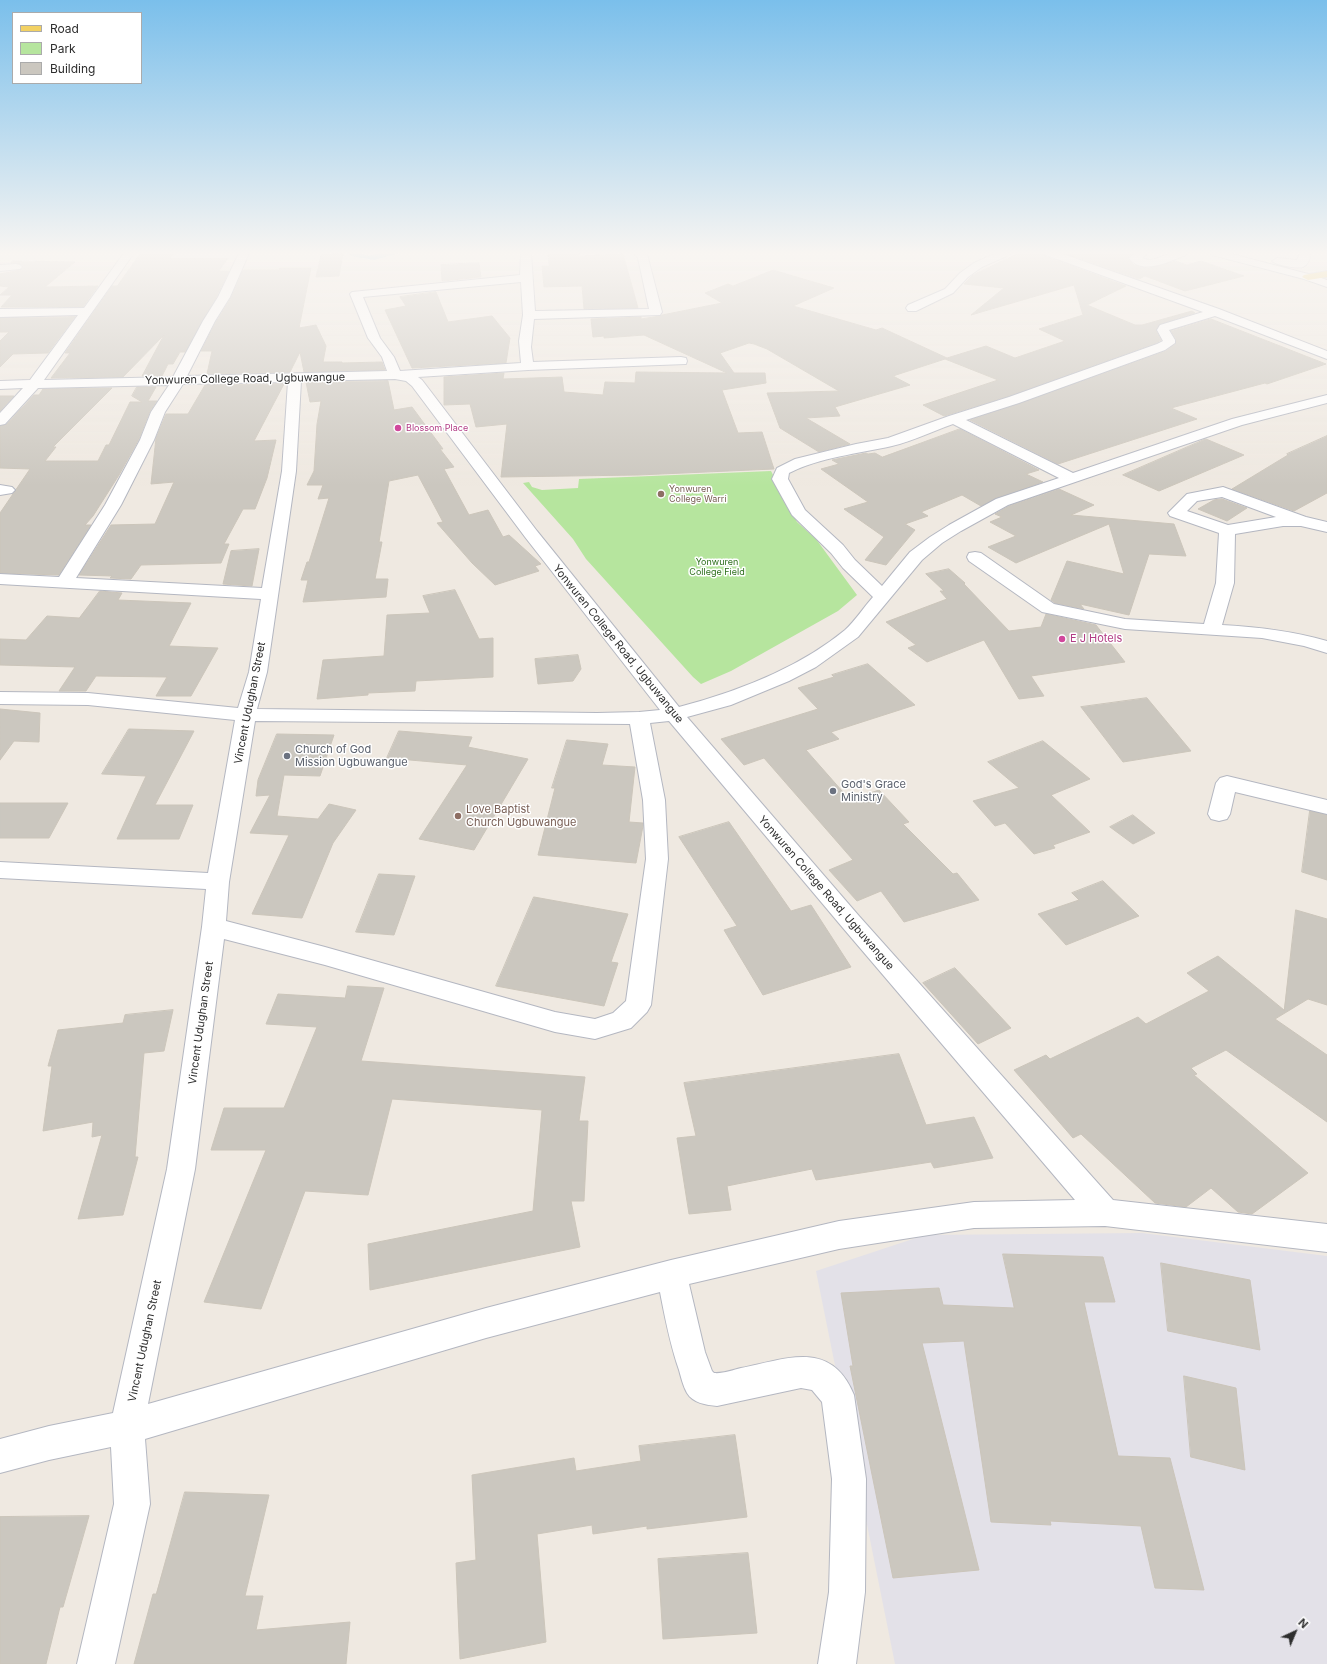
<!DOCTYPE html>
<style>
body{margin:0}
#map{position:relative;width:1327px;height:1664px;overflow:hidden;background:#efe9e1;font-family:Inter,sans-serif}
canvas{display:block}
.legend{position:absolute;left:12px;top:12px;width:130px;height:72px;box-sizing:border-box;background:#fff;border:1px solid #ababab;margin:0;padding:5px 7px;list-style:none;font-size:12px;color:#2e2e2e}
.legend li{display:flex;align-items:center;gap:8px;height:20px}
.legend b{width:20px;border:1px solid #ababab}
.north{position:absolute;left:1275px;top:1612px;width:40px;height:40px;-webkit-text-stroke:3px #fff;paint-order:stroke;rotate:44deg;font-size:11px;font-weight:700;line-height:16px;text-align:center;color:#2e2e2e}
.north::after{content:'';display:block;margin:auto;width:14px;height:18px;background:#2e2e2e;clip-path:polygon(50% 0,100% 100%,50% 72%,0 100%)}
</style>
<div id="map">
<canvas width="1327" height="1664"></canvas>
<ul class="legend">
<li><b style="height:5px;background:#f2d163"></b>Road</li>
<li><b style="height:11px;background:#b6e59e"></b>Park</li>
<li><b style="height:11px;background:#cbc7bf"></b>Building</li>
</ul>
<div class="north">N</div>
</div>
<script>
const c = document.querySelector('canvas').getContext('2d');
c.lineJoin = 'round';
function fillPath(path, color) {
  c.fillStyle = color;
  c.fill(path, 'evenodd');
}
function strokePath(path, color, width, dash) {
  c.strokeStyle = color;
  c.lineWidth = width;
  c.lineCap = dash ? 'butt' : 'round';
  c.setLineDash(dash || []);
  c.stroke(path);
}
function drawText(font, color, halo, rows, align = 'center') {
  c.font = font + ' Inter,sans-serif';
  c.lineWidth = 3;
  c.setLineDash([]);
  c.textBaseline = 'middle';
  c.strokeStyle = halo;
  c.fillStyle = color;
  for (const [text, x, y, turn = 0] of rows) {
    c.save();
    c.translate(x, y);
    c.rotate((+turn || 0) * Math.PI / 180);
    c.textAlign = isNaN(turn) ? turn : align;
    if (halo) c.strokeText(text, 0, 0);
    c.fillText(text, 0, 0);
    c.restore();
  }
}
fillPath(new Path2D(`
 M1142,1233L1327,1256V1664H895L816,1271L925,1235Z`), '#e3e1e8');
fillPath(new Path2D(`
 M771,471L797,522L816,539L857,595L838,611L731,671L701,684L693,677L586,559L573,539L523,483L529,482L532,487L542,490L578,488L579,479Z`), '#b6e59e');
fillPath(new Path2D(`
 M346,253H361L368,256L380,253H400L374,260L356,257Z`), '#75cff0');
const building = new Path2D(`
 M141,253H174L170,258H228L219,271H229L217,296L185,352H180L173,364H168L162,376H142L164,335L123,377L51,378L70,353H65L112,286H117Z
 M548,253H579V256L623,254L638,308L584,309L582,286L544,287L542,266H549Z
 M1019,253H1044L1045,256L1126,286L1087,305L1135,325H1142L1192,311L1195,313L1160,324L1156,331L1161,340L1156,343L1009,396L944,416L923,405L998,380L945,359L893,376L910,385L835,407L840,416L806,418L850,444L819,452L780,428L767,393L839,391L767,349L754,344L749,343L720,353L734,373H765L766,383L722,390L738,433L762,432L774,469L638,475L501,477L507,424L476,427L470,404L444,405V377L504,373L503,379L562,377L564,392L603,395L605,382L635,383L636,372L727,373L644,335L604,338V336L593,337L591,319L641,317V319L660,316L662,315L722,303L705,293L728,284L733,286L773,270L834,288L793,306L876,330L882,328L947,358L986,346L1015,358L1065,341L1039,329L1083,315L1074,285L971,315L1004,288L964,284L973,275Z
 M1064,253H1133L1128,257V259L1134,265L1148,268L1175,261L1187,265L1201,261L1244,276L1185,291L1145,276L1139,279Z
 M343,254L339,276L316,277L321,255Z
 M13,261L75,262L45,287L98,286L83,307H1L12,295H0L9,287L0,286V274L20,270L24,267L20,264L11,263Z
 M479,263L481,277L442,281L441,265Z
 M280,268H311L299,328L316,325L326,346L323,362H342V363L382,362L385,370L304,372L300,352L290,372L207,374L212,351H201L216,322L231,298L243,270H279Z
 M436,292L448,322L492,316L510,338L506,363L412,368L385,310L406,306L400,297Z
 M75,317L48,353L13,354L0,367V341L9,332H0V318Z
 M1211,319L1326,364L1267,384L1265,383L1171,408L1197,419L1058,464L970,420L1019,404L1166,351L1176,343V339L1171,331Z
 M388,381L394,410L412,407L443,449H440L454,467L444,469L469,515L488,510L503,537L509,535L541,564L535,566L539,571L495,585L472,563L437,523L443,522L418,475L389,481L379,542H382L375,579H388L386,597L303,602L308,580H301L307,562H309L329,498L318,499L323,485H307L314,471L317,424L321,401L310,402L306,382Z
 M284,384L254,441L276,440L267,478L255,509H243L224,544H229L221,563L141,565L131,579L110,578L112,576L79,575L111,525L155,524L174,482L151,484L156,438L166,414H188L205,385Z
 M137,387H156L148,401H157L150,411L139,439L119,475L93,516L85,525H91L59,575L0,573V513L30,469L0,468V426L6,425L34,395H39L43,389L112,388L53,447H56L45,461H98L106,445H109L130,402H142L132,396Z
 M0,396H14L0,411Z
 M960,429L1039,470L1026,474L1043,482L996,498L981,506L962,495L921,512L928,516L905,524L915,530L886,565L865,560L884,537L844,509L868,502L821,469L839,464L832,460L866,453L868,454L875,453L882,457Z
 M1327,436V493L1294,511L1232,489L1288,455L1287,454Z
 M1206,439L1244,455L1159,491L1123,475Z
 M1059,489L1094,505L1071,515L1174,524L1186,556L1149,554L1129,615L1080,604L1084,609L1055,603L1051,600L1067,561L1124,574L1109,524L1016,563L988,547L1016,536L990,522L1002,517L995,514L1009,506Z
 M1222,499L1247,508L1227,521L1198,509L1214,500Z
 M259,549L252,586L223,584L231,551Z
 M949,569L965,583L964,584L1009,631L1041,627L1046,614L1096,625L1125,662L1031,676L1044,696L1019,699L984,640L927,662L908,648L916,645L886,622L947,599L940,591H944L926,574Z
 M455,590L479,639L493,638V677L416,681L415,691L368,693V695L317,699L323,660L384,656L387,615L430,613L423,596Z
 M100,591L122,593L118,600L191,603L169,646L218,648L191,696H156L167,677L96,676L86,691H59L75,667L0,665V639L26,640L47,616L79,618Z
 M578,655L581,669L573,681L538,684L535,659Z
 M868,664L915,705L831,732L839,739L806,750L850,800L879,790L909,822L903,824L953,874L957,873L979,900L904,922L881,891L857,901L829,870L853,860L764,758L744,765L721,739L818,709L798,688L834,677L832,675Z
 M1147,698L1191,751L1123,762L1081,707Z
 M0,709L40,713L39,742L14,741L0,760Z
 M129,729L194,731L155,805H193L179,839H117L146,776L102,774Z
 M399,731L472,737L468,747L528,759L474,850L419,839L467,765L387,758Z
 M277,734L334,735L320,776L284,775L277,816L318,819L329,804L356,810L333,843L302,918L252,914L289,835L250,833L270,795L256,796L258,780Z
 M567,740L608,744L602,765L635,767L629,822L643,823V826L636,863L538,855L555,788H552Z
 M1043,741L1090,779L1051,795L1090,832L1053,845L1055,848L1034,854L1005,823L995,826L973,801L1019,788L988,762Z
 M0,803H68L49,838H0Z
 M1310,811L1327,815V880L1302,872Z
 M1133,815L1155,833L1133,844L1110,827Z
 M729,822L791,911L811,905L851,967L763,995L724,930L737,926L679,837Z
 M379,874L415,876L394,935L356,932Z
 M1103,881L1139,916L1066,945L1038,914L1079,900L1072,893Z
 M534,897L628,914L611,962L618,963L604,1006L496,986Z
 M1296,910L1327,919V1005L1308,999L1275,1019L1327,1055V1122L1226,1050L1191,1068L1197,1074L1194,1075L1308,1173L1252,1214L1238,1212L1211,1188L1186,1207L1155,1203L1081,1134L1073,1138L1014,1070L1046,1055L1050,1059L1138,1017L1146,1024L1209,991L1187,973L1218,956L1284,1010Z
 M955,968L1011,1028L978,1044L923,983Z
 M348,986L384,988L361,1061L585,1077L579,1121H588L584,1201H571L580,1247L370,1290L368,1244L533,1211L542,1110L392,1099L368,1195L305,1191L261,1309L204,1302L266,1150H211L224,1108H284L317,1027L266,1024L278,994L345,998Z
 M173,1010L164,1051L144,1053L135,1157H138L123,1215L78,1219L102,1135L92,1137L93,1122L43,1131L52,1066H48L58,1030L123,1023L125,1015Z
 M899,1054L926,1125L974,1117L993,1158L934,1168L931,1162L816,1180L812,1169L727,1186L731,1210L689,1214L677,1138L696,1136L684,1083Z
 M1003,1254L1103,1257L1115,1302H1084L1118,1456L1170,1458L1204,1590L1155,1588L1141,1526L1050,1521L1051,1525L991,1522L964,1341L922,1343L979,1570L893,1578L850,1366H853L841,1293L939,1288L943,1305L1014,1308Z
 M1161,1263L1250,1280L1260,1350L1168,1331Z
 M1184,1376L1236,1388L1245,1470L1191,1457Z
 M735,1435L747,1517L647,1529V1526L593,1534L592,1525L537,1534L546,1642L460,1659L456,1563L476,1560L472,1475L574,1458L576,1471L641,1461L639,1446Z
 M185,1492L269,1495L245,1596H263L256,1630L350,1622L346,1664H134L153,1594H156Z
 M89,1516L63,1607H60L46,1664H0V1517Z
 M748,1553L757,1633L663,1639L658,1559Z`);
fillPath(building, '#cbc7bf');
strokePath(building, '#cbc5ba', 1);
const minor = new Path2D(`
 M124,253H134L44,380L173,377L203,321L218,297L239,253H249L230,297L215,321L187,376L387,371L382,357L368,338L350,294L352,292L520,275L521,253H531L535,311L649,309L638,258L633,253L647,254L662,312L660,315L534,319L531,347L533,362L681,357L686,358L687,361L686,364L528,370L418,377L422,380L537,531L679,707C736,692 799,668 845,630C855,621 864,607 873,597L843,568L831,553L792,515L772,479L777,468L795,459L856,444L888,438L949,416L1009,397L1157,344L1163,341L1157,330L1160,325L1203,312L1046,255L1045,253H1060L1219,309L1327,351V359L1215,316L1169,330L1175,340V343L1165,350L1019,403L966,420L1073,473L1232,419L1327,395V403L1242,425L1008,505L961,531L942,543L922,560L858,637L816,667L789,681L731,705L687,717L859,916L1113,1200L1327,1224V1252L1105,1226L974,1228L839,1249L689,1284L705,1352L712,1371L714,1373C722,1374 733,1370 741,1368C787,1359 831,1339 854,1395L866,1479L865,1592L856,1664H818L829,1592L832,1479L822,1402L812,1390L801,1388L717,1406C706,1405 693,1403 687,1393C683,1386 681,1377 679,1370C670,1344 665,1318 660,1292L486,1338L145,1439L150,1504L115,1664H77L114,1504L111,1447L49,1460L0,1473V1439L49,1426L113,1413L167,1169L202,927L206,889L0,878V862L208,873L235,720L88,705L0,704V692L88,693L238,708L249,672L261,599L0,584V574L59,577L105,505L140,440L151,412L169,385L38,388L5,424L0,425V413L23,388L0,389V381L30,380L78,315L0,317V309L84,308ZM521,282L523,315L519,341L521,363L400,371L394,357L380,338L363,297ZM395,379L406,381L412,386L525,537L660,710L639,712L597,713L257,709L267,672L296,471L301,381ZM288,382L282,471L262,588L76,578L121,505L154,440L165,412L183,384ZM953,424L1059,478L996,499L949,525L930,537L910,552L882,586L855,560L843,545L805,510L788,479L789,473C821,457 857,454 892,446C913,441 933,431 953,424ZM255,721L630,724L643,800L646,859L626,1001L613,1013L595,1019L555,1012L325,947L226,921L229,882ZM669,721L843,928L1075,1200L974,1202L839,1221L671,1260L486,1308L148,1404L195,1169L224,939L325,965L555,1032L595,1039L631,1028L647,1012L651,1005L668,859L665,800L650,723Z
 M996,253H1010L1009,255L982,267L968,277L953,293L916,311H908L906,308L908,305L945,289L960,273L974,263Z
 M1135,253H1148L1142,258C1152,263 1161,256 1171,253C1176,252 1182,253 1187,253L1186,255C1170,261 1142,276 1129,258Z
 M1211,253H1228L1312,275L1327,280V287L1304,279L1212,255Z
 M1300,253H1310C1310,259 1309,264 1303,267C1298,269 1275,265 1272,261L1277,258L1297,260Z
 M16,264L20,265L22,267L20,269L0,271V265Z
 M0,485L12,487L15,490L12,493L0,495Z
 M1223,487L1306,517L1327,522V532L1301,526H1283L1235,534L1234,583L1222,625C1258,627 1292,631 1327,641V653L1304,646L1262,638L1125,629L1042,612L969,561L967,557L969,553L975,552L981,553L1054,604L1125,619L1204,624L1216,583L1219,533L1170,516L1168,513L1187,494ZM1222,497L1276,517L1228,525L1187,511L1197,501Z
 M1227,776L1327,800V814L1235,792L1230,814L1227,819L1219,821L1211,819L1208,814L1216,783L1220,778Z`);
const major = new Path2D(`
 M1327,271V277L1308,280L1302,277L1304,275Z`);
strokePath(minor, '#b4b7c1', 2);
strokePath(major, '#c9c9c9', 2);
fillPath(minor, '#fff');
fillPath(major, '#f2d163');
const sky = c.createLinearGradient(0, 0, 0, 486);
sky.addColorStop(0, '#7abfeb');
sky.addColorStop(0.52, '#f8f5f2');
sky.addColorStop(1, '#f8f5f200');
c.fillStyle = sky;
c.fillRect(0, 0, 1327, 486);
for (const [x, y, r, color] of [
 [398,428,4,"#d1479c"],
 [661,494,4,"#8d6e63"],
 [1062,639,4,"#d1479c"],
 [287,756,4,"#6b7280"],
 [833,791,4,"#6b7280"],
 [458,816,4,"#8d6e63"]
]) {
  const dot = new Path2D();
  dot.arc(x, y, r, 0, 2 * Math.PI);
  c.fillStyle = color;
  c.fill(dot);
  strokePath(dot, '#fff', 1.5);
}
drawText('9px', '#b23c85', '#fff', [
 ["Blossom Place",406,428]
], 'left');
drawText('9px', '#785e54', '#fff', [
 ["Yonwuren",669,489],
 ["College Warri",669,499]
], 'left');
drawText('9px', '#2c6e1b', '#fff', [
 ["Yonwuren",717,562],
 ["College Field",717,572]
]);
drawText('11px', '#2e2e2e', '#fff', [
 ["Yonwuren College Road, Ugbuwangue",245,379,-1],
 ["Yonwuren College Road, Ugbuwangue",618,644,51],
 ["Vincent Udughan Street",250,703,-79],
 ["Yonwuren College Road, Ugbuwangue",826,893,49],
 ["Vincent Udughan Street",201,1023,-82],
 ["Vincent Udughan Street",145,1341,-78]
]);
drawText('11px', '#b23c85', '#fff', [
 ["E J Hotels",1070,639]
], 'left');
drawText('11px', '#5b616d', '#fff', [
 ["Church of God",295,750],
 ["Mission Ugbuwangue",295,763],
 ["God's Grace",841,785],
 ["Ministry",841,798]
], 'left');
drawText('11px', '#785e54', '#fff', [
 ["Love Baptist",466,810],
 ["Church Ugbuwangue",466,823]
], 'left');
</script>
